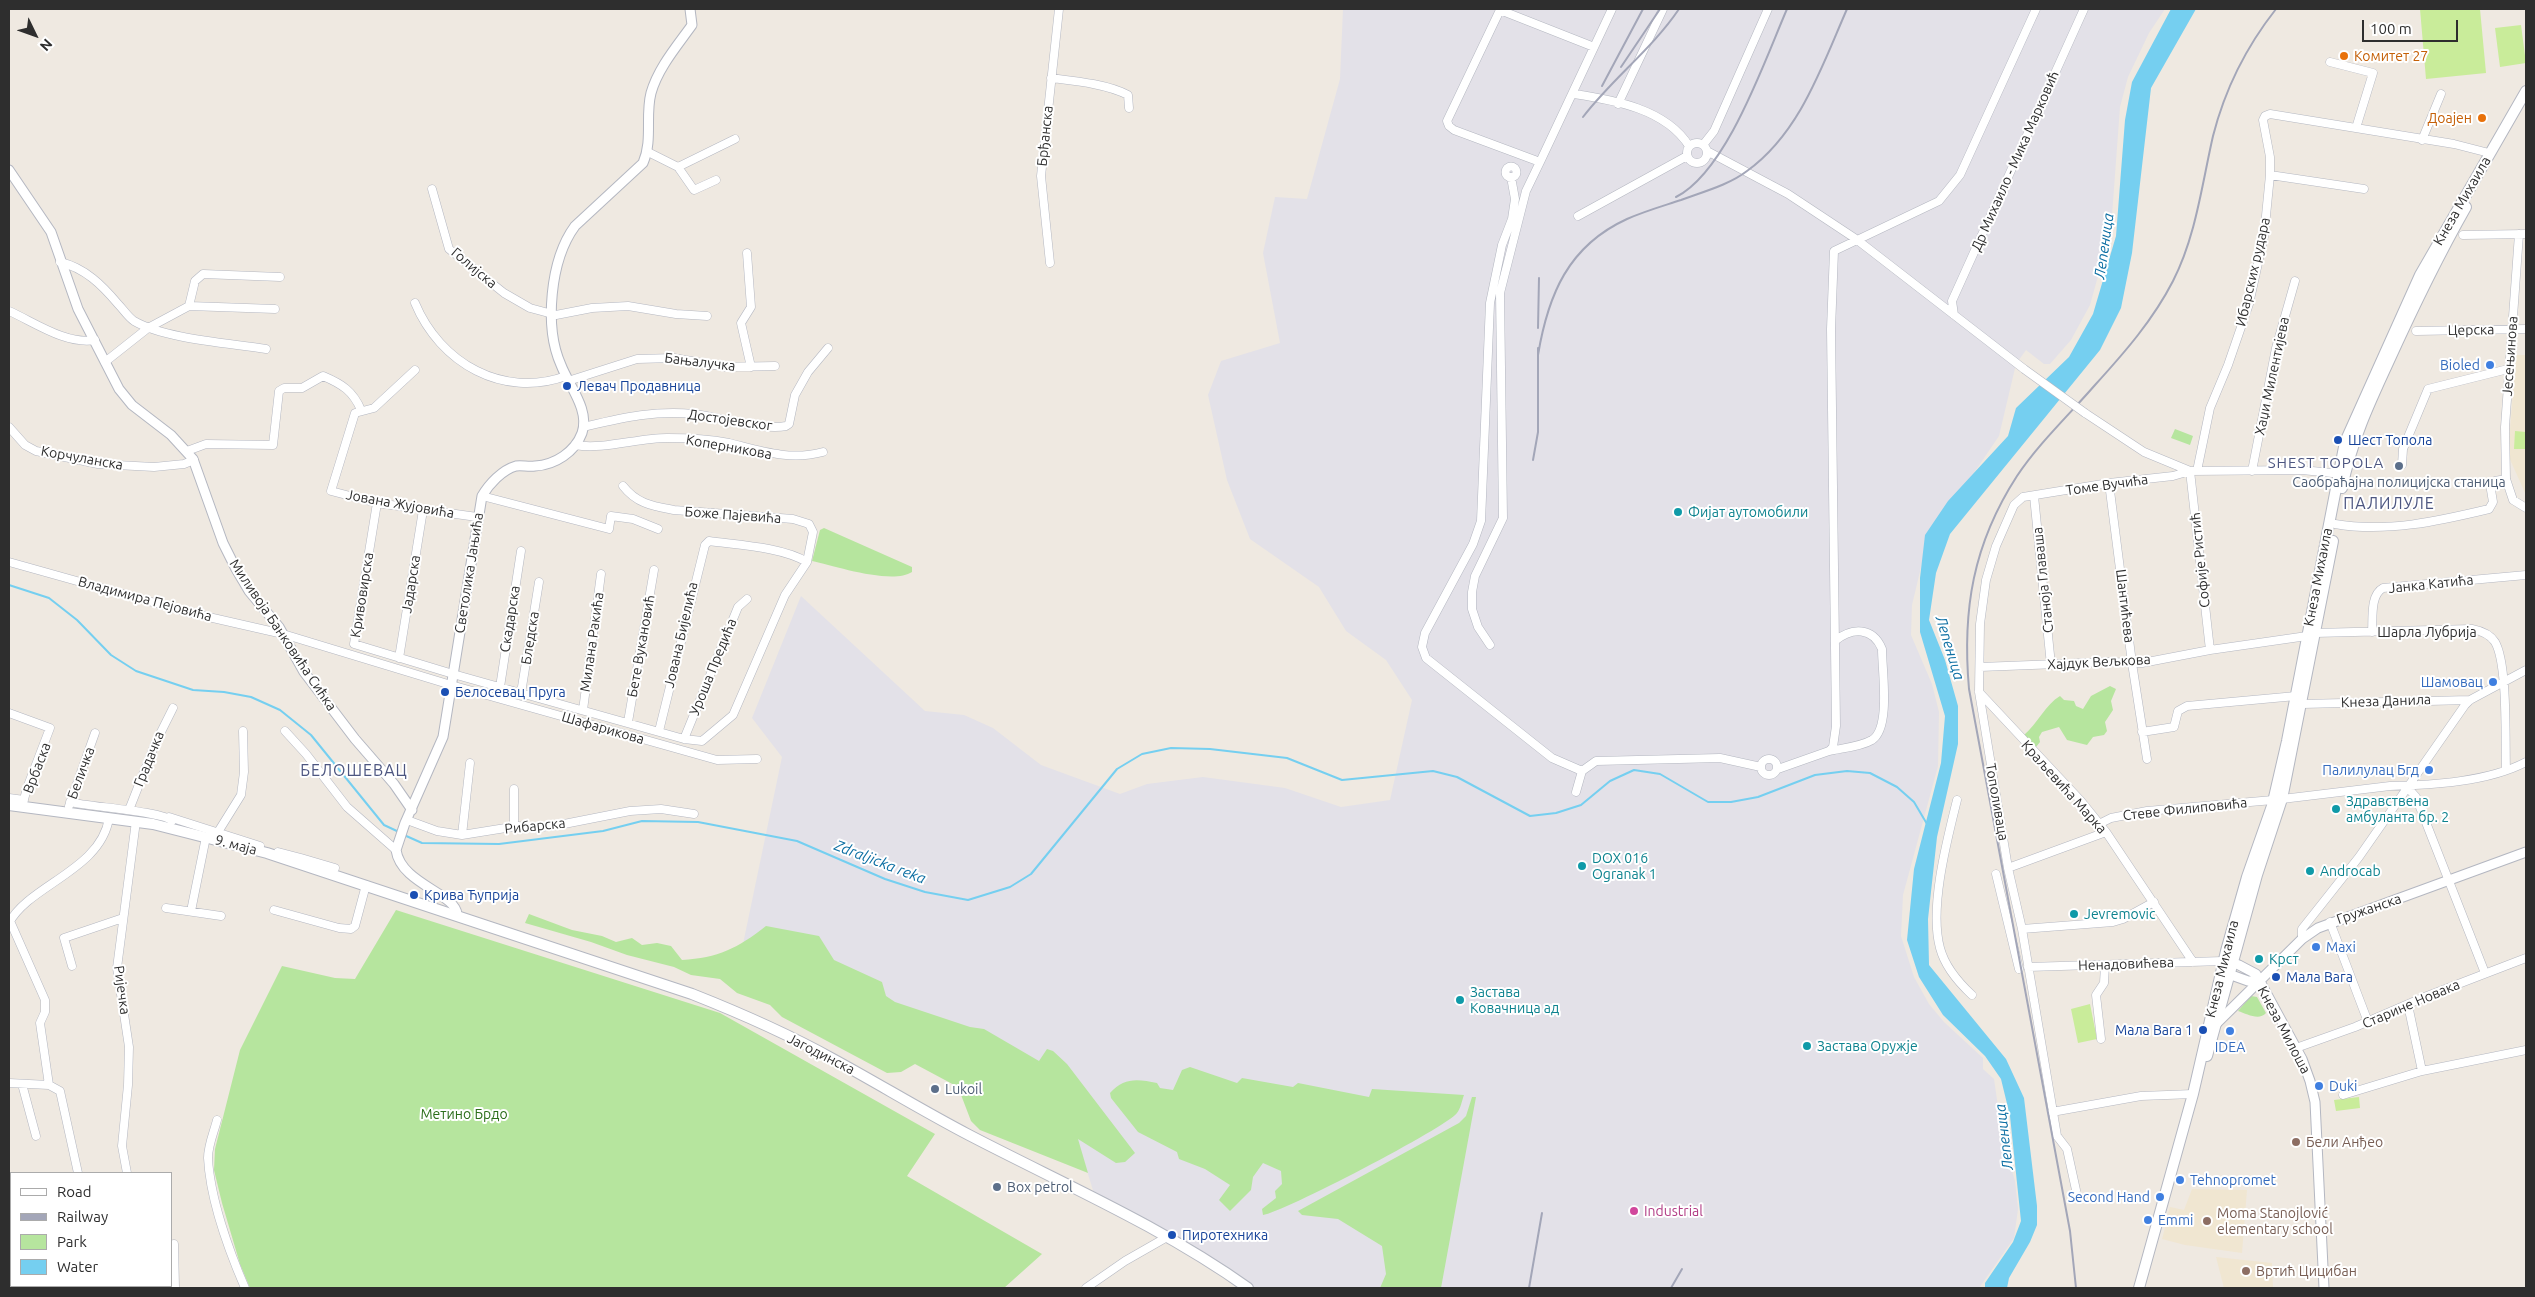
<!DOCTYPE html>
<meta charset="utf-8">
<style>
body{margin:0}
#map{position:relative;width:2535px;height:1297px;overflow:hidden;background:#efe9e1;font-family:Ubuntu,sans-serif}
canvas{display:block}
.frame{position:absolute;inset:0;border:10px solid #2e2e2e;pointer-events:none}
.legend{position:absolute;left:10px;top:1172px;width:162px;height:115px;box-sizing:border-box;background:#fff;border:1px solid #ababab;margin:0;padding:6px 9px;list-style:none;font-size:15px;color:#2e2e2e}
.legend li{display:flex;align-items:center;gap:10px;height:25px}
.legend b{width:25px;border:1px solid #ababab}
.north{position:absolute;left:10px;top:10px;width:50px;height:50px;-webkit-text-stroke:4px #fff;paint-order:stroke;rotate:132deg;font-size:14px;font-weight:700;line-height:20px;text-align:center;color:#2e2e2e}
.north::after{content:'';display:block;margin:auto;width:18px;height:22px;background:#2e2e2e;clip-path:polygon(50% 0,100% 100%,50% 72%,0 100%)}
.scale{position:absolute;left:2362px;top:20px;width:96px;height:22px;box-sizing:border-box;border:2px solid #2e2e2e;border-top:0;padding-left:6px;font-size:15px;line-height:18px;white-space:nowrap;color:#2e2e2e;-webkit-text-stroke:4px #fff;paint-order:stroke}
</style>
<div id="map">
<canvas width="2535" height="1297"></canvas>
<div class="frame"></div>
<ul class="legend">
<li><b style="height:6px;background:#fff"></b>Road</li>
<li><b style="height:6px;background:#a3a6b8"></b>Railway</li>
<li><b style="height:14px;background:#b6e59e"></b>Park</li>
<li><b style="height:14px;background:#75cff0"></b>Water</li>
</ul>
<div class="north">N</div>
<div class="scale">100 m</div>
</div>
<script>
const c = document.querySelector('canvas').getContext('2d');
c.lineJoin = 'round';
function fillPath(path, color) {
  c.fillStyle = color;
  c.fill(path, 'evenodd');
}
function strokePath(path, color, width, dash) {
  c.strokeStyle = color;
  c.lineWidth = width;
  c.lineCap = dash ? 'butt' : 'round';
  c.setLineDash(dash || []);
  c.stroke(path);
}
function drawText(font, color, halo, rows, align = 'center') {
  c.font = font + ' Ubuntu,sans-serif';
  c.lineWidth = 4;
  c.setLineDash([]);
  c.textBaseline = 'middle';
  c.strokeStyle = halo;
  c.fillStyle = color;
  for (const [text, x, y, turn = 0] of rows) {
    c.save();
    c.translate(x, y);
    c.rotate((+turn || 0) * Math.PI / 180);
    c.textAlign = isNaN(turn) ? turn : align;
    if (halo) c.strokeText(text, 0, 0);
    c.fillText(text, 0, 0);
    c.restore();
  }
}
fillPath(new Path2D(`
 M1343,9H2165L2149,33L2128,77L2120,107L2111,229L2090,305L2071,340L2050,364H2044L2026,350L2016,364L1999,436L1927,542L1912,605L1911,635L1932,684L1939,712L1938,766L1903,895L1901,936L1914,977L1929,1004L1944,1022L1983,1058V1069L1994,1079L2003,1141L2015,1181L2018,1209L2014,1238L1979,1288H1246L1096,1200L1058,1077L743,944L782,757L752,718L801,596L925,711L964,715L993,728L1041,765L1120,794L1147,784L1203,777L1285,788L1341,807L1390,800L1412,700L1386,660L1346,631L1319,587L1250,539L1227,480L1208,395L1221,361L1280,343L1263,253L1275,197L1307,199L1340,79Z`), '#e3e1e8');
fillPath(new Path2D(`
 M2516,355H2526V495L2508,455Z
 M2192,1189L2247,1190L2242,1253L2185,1245L2162,1239L2166,1224H2168L2169,1221L2166,1220L2170,1207L2184,1210Z
 M2216,1257L2272,1263L2273,1288H2224Z`), '#f0e6d1');
fillPath(new Path2D(`
 M2175,429L2193,436L2190,445L2171,438Z
 M824,528L912,567V572C892,585 835,566 812,561L820,530Z
 M2110,686L2116,689L2111,701L2113,710L2105,722L2107,731L2104,735L2093,737L2087,745L2067,740L2059,727L2042,732L2039,737L2040,742L2036,747L2024,735C2037,724 2046,704 2060,696L2064,700L2074,701L2076,706L2083,709L2091,696Z
 M396,910L720,1013L935,1134L907,1176L1042,1254L1004,1288H250L240,1264L222,1203L214,1170L215,1149L240,1050L282,966L335,978L355,979Z
 M529,914L572,930L602,936L616,942L632,938L642,945L657,943L671,946L682,960C718,958 738,948 766,926L819,936L834,960L882,982L886,996L895,1002L970,1027L984,1029L1039,1061L1047,1049L1053,1051L1067,1064L1135,1153L1125,1162L1116,1163L1078,1139L1088,1173L980,1130L971,1121L958,1087L915,1064L901,1072L887,1073L782,1017L770,1005L737,993L720,979L691,975L674,967L627,955L591,942L525,923Z
 M2251,996L2257,997L2266,1013C2259,1021 2247,1014 2238,1011Z
 M1190,1067L1237,1083L1242,1078L1293,1087L1298,1083L1369,1097L1372,1089L1464,1095C1462,1100 1461,1108 1457,1113C1447,1127 1282,1213 1263,1215L1262,1209L1276,1198L1275,1191L1282,1184L1281,1171L1263,1163L1253,1177L1251,1190L1230,1211L1219,1200L1230,1185L1205,1169L1179,1159L1177,1152L1138,1132L1111,1098L1110,1093C1124,1077 1138,1079 1157,1083L1160,1088L1173,1090L1182,1070Z
 M1472,1097H1476L1441,1288H1380L1386,1274L1382,1246L1338,1219L1302,1215L1298,1211L1459,1123L1466,1116Z`), '#b6e59e');
fillPath(new Path2D(`
 M2420,9H2480L2486,73L2426,79Z
 M2521,25L2526,63L2500,67L2495,28Z
 M2515,431L2526,432V449H2514Z
 M2090,1004L2097,1039L2078,1043L2071,1009Z
 M2359,1097L2360,1108L2336,1111L2334,1100Z`), '#c9ec9a');
fillPath(new Path2D(`
 M2171,9H2196L2151,88L2132,253L2121,308L2100,350L1950,534L1936,573L1929,620L1945,660L1958,706V744L1937,837L1928,919L1929,965L2006,1059L2024,1098L2037,1206V1225L2030,1242L2009,1278L2007,1288H1985V1283L2013,1242L2021,1221L2010,1116L2001,1079L1985,1056L1943,1015L1919,977L1907,940L1914,869L1941,763L1945,716L1920,632V578L1925,535L1948,501L2008,436L2016,408L2069,357L2093,314L2116,236L2125,120L2132,82Z`), '#75cff0');
strokePath(new Path2D(`
 M9,585L49,598L77,620L111,655L136,671L193,690L224,692L251,697L280,710L311,735L384,825L399,832
 M404,835L422,843L499,844L603,831L642,821L698,822L797,841L885,879L925,892L968,900L1010,887L1031,874L1117,769L1142,754L1171,748L1210,749L1287,758L1342,780L1433,771L1457,777L1530,816L1556,813L1581,805L1610,781L1634,770L1660,774L1708,802H1731L1758,797L1815,775L1847,771L1870,773L1897,787L1914,802L1927,824`), '#75cff0', 2);
const minor = new Path2D(`
 M2330,62L2373,73L2356,128
 M1051,78C1075,81 1107,84 1128,95L1129,108
 M1574,94C1614,100 1666,109 1689,146
 M1618,104L1663,9
 M2422,140L2441,94
 M1687 153a10 10 0 1 1 20 0a10 10 0 1 1-20 0Z
 M1703,145L1714,131L1768,9
 M1707,151L1788,194L1856,239L2024,369
 M648,152L678,167L694,190L716,180
 M1540,162L1612,9
 M1505.5 172a5.5 5.5 0 1 1 11 0a5.5 5.5 0 1 1-11 0Z
 M678,167L735,139
 M2270,175L2364,189
 M1511,177L1515,199L1512,219L1502,245L1490,303L1481,521L1473,544L1425,633L1422,647L1426,658L1552,758L1582,771
 M432,189L449,249L504,293L530,308L556,315L592,308L628,306L676,314L707,316
 M1578,216L1687,156
 M2463,235L2526,234
 M747,253L751,307L741,323L751,367
 M60,262C85,268 102,285 118,304C123,309 128,317 134,321C165,339 229,343 266,349
 M1050,263L1041,176L1059,9
 M415,303C440,363 503,399 566,376
 M189,306L195,281L203,274L280,277
 M9,311C34,322 66,345 95,340
 M1954,315L1952,301L2084,9
 M2416,331L2526,329
 M105,362L148,328L189,306L275,309
 M415,370L374,408L355,413L331,491L377,503L477,517
 M568,381L637,359L674,358L726,367L775,366
 M2085,413L2144,452L2190,471L2302,470L2342,474
 M9,427L25,445L36,451L98,464L154,467L184,464L194,460
 M583,427C622,418 654,410 694,414C719,417 764,431 786,426L789,424L795,395L808,372L828,348
 M575,445C603,450 638,438 667,438C688,438 709,439 729,443C761,451 790,461 823,452
 M187,451L206,444L273,445L279,391L284,388H302L323,376C342,384 353,391 361,410
 M2402,465L2403,449L2428,389L2508,369
 M2197,471L2210,408L2228,365L2249,304L2264,236L2270,175V157L2263,120L2265,116L2270,114L2454,144L2489,153
 M2252,471L2276,348L2295,281
 M2506,479L2505,427L2519,234
 M2109,483L2132,663L2147,759
 M482,496L609,529L611,516L633,519L658,529
 M2034,496L2051,665
 M377,503L354,644L453,674L684,739L702,741L733,715L785,595L807,562L813,532L809,524L793,519L674,510C653,506 637,504 623,486
 M2335,524C2386,533 2439,521 2489,509L2493,502L2490,484L2495,481L2506,479L2513,500L2526,508
 M9,562L191,613L283,634L451,685L717,760L757,759
 M2372,632C2373,618 2370,595 2383,588L2526,575
 M2315,633L2472,629C2482,631 2490,634 2495,642C2508,664 2505,742 2506,770
 M1490,645L1478,627L1472,609V592L1475,576L1503,518L1500,293L1526,191L1540,162L1454,130L1449,126L1447,121L1500,10L1594,47
 M399,658L423,510
 M1980,667L2109,662L2142,663L2210,650L2307,636
 M500,687L521,551
 M1979,692L2081,801L2106,832L2193,962
 M521,693L539,582
 M2302,704L2470,700
 M583,710L601,574
 M9,713L50,728L27,788L22,807
 M628,722L654,570
 M285,731L306,754L347,807L396,850
 M659,731L705,545L709,541C738,545 782,547 807,562
 M2142,732L2174,727L2178,711L2187,706L2296,696
 M684,739L738,607L747,599
 M1829,751C1843,748 1860,747 1872,740C1891,728 1882,671 1882,649C1873,627 1852,627 1835,641
 M1761 767a8 8 0 1 1 16 0a8 8 0 1 1-16 0Z
 M1778,769L1829,751L1833,747L1836,726L1831,329L1834,251L1939,201L1960,175L2036,9
 M2407,787L2416,797L2485,973
 M514,789V827
 M1576,792L1582,771L1596,761L1720,758L1761,767
 M9,798L24,800
 M2282,799L2390,786C2432,785 2488,782 2526,762
 M1957,800C1947,840 1929,908 1940,948C1945,967 1958,982 1972,995
 M70,802C88,807 163,811 172,821
 M69,806L95,733
 M129,810L155,744L173,708
 M169,817L260,846
 M407,820L437,831L462,835L518,826L533,828L559,825L630,811L661,809L694,814
 M2099,824L2111,818L2147,811L2273,800
 M218,832L241,795L244,772L243,731
 M462,835L470,763
 M278,852L301,858L306,865
 M301,858L335,868
 M2008,868L2106,832
 M1996,874L2019,969
 M166,908L221,916
 M274,910L339,928L351,929L355,926L366,885
 M191,911L206,837
 M10,921L45,1000V1012L40,1023L49,1085
 M2330,922L2368,1022
 M9,923C29,885 101,870 109,818
 M2022,929L2113,922L2123,919L2154,902
 M2302,939V929L2359,857L2465,705L2470,700L2526,670
 M72,966L64,938L123,918
 M2028,967L2223,961
 M2408,1005L2422,1071
 M2101,1039L2096,995L2104,983L2105,965
 M2296,1048L2355,1027L2427,996L2526,958
 M9,1083L49,1085L60,1091L78,1173
 M22,1084L36,1136
 M2343,1095L2422,1071L2526,1050
 M2052,1112L2141,1096L2193,1094
 M217,1120C214,1132 208,1145 208,1158C210,1198 229,1251 245,1288
 M127,1173L122,1146L128,1085L129,1047L117,968L136,821
 M2076,1190L2067,1149L2057,1136L2022,929L2008,868L1979,692L1980,624L1986,580L1996,546L2014,505L2023,497L2109,483L2173,476L2190,471L2210,650
 M174,1244L175,1288
 M124,1288V1286
 M1086,1288L1125,1261L1167,1237`);
const tertiary = new Path2D(`
 M9,170L51,232L78,309L119,389L132,405L171,435L193,459L223,543L236,569L249,591L279,627L304,672L355,739L394,784L412,810
 M457,914C455,893 401,884 396,850L405,823L443,737L482,496C489,484 502,470 516,466C522,465 528,467 535,466C555,465 575,452 582,433C590,410 569,386 561,365C544,327 550,260 575,226L643,163C653,140 645,116 651,93C658,68 677,46 692,25L690,9
 M2227,961L2239,965L2256,974L2302,1059L2310,1081L2315,1102L2324,1288
 M2223,972L2248,981H2258
 M2217,1023L2302,939L2318,928L2526,852`);
const secondary = new Path2D(`
 M2342,488C2351,443 2369,404 2388,363C2412,310 2437,258 2466,207
 M9,805L153,824L267,853L692,994C740,1013 788,1034 833,1059C879,1084 923,1111 969,1135C1063,1184 1161,1226 1248,1288
 M2207,1056L2257,875L2282,799L2333,541
 M2139,1288L2193,1094L2226,951L2247,877L2272,806L2287,741L2345,442L2420,275L2526,91`);
strokePath(minor, '#b4b7c1', 9);
strokePath(tertiary, '#b4b7c1', 11);
strokePath(secondary, '#b4b7c1', 12);
strokePath(minor, '#fff', 8);
strokePath(tertiary, '#fff', 9);
strokePath(secondary, '#fff', 10);
strokePath(new Path2D(`
 M1621,67L1660,9
 M1602,86L1643,9
 M1583,117C1613,78 1652,49 1679,9
 M1676,197C1727,171 1764,62 1787,9
 M1538,328L1539,278
 M1538,355C1548,295 1568,246 1627,219C1645,211 1663,206 1681,200C1702,192 1729,185 1747,171C1800,133 1822,66 1847,9
 M1533,460L1538,432V348
 M1529,1288L1542,1213
 M1671,1288L1682,1269
 M2076,1288L2070,1231L1969,689C1962,610 1973,544 2017,476C2039,443 2069,415 2095,385C2125,352 2153,320 2173,281C2196,236 2202,184 2213,136C2225,89 2246,47 2276,9`), '#a3a6b8', 2);
const minorBridge = new Path2D(`
 M2024,369L2085,413`);
strokePath(minorBridge, '#b4b7c1', 9, []);
strokePath(minorBridge, '#fff', 8);
for (const [x, y, r, color] of [
 [2344,56,5,"#e8710a"],
 [2482,118,5,"#e8710a"],
 [2490,365,5,"#3f7fe0"],
 [567,386,5,"#1a4fb4"],
 [2338,440,5,"#1a4fb4"],
 [2399,466,5,"#5c6f8a"],
 [1678,512,5,"#0f9aa8"],
 [2493,682,5,"#3f7fe0"],
 [445,692,5,"#1a4fb4"],
 [2429,770,5,"#3f7fe0"],
 [2336,809,5,"#0f9aa8"],
 [1582,866,5,"#0f9aa8"],
 [2310,871,5,"#0f9aa8"],
 [414,895,5,"#1a4fb4"],
 [2074,914,5,"#0f9aa8"],
 [2316,947,5,"#3f7fe0"],
 [2259,959,5,"#0f9aa8"],
 [2276,977,5,"#1a4fb4"],
 [1460,1000,5,"#0f9aa8"],
 [2203,1030,5,"#1a4fb4"],
 [2230,1031,5,"#3f7fe0"],
 [1807,1046,5,"#0f9aa8"],
 [2319,1086,5,"#3f7fe0"],
 [935,1089,5,"#5c6f8a"],
 [2296,1142,5,"#8d6e63"],
 [2180,1180,5,"#3f7fe0"],
 [997,1187,5,"#5c6f8a"],
 [2160,1197,5,"#3f7fe0"],
 [1634,1211,5,"#d1479c"],
 [2148,1220,5,"#3f7fe0"],
 [2207,1221,5,"#8d6e63"],
 [1172,1235,5,"#1a4fb4"],
 [2246,1271,5,"#8d6e63"]
]) {
  const dot = new Path2D();
  dot.arc(x, y, r, 0, 2 * Math.PI);
  c.fillStyle = color;
  c.fill(dot);
  strokePath(dot, '#fff', 2);
}
drawText('14px', '#c56008', '#fff', [
 ["Комитет 27",2354,56],
 ["Доајен",2472,118,"right"]
], 'left');
drawText('14px', '#2e2e2e', '#fff', [
 ["Брђанска",1045,136,-84],
 ["Др Михаило - Мика Марковић",2015,161,-66],
 ["Кнеза Михаила",2462,201,-60],
 ["Голијска",474,268,40],
 ["Ибарских рудара",2253,272,-77],
 ["Церска",2471,330,-1],
 ["Јесењинова",2510,356,-86],
 ["Бањалучка",700,362,7],
 ["Хаџи Милентијева",2272,376,-78],
 ["Достојевског",730,420,8],
 ["Коперникова",729,447,10],
 ["Корчуланска",82,458,10],
 ["Томе Вучића",2107,485,-8],
 ["Јована Жујовића",400,504,10],
 ["Боже Пајевића",733,515,4],
 ["Софије Ристић",2200,560,-96],
 ["Светолика Јањића",469,573,-81],
 ["Кнеза Михаила",2318,577,-79],
 ["Станоја Главаша",2043,580,-96],
 ["Јадарска",411,584,-81],
 ["Јанка Катића",2431,584,-6],
 ["Кривовирска",362,595,-81],
 ["Владимира Пејовића",145,599,15],
 ["Шантићева",2125,606,83],
 ["Скадарска",510,619,-81],
 ["Шарла Лубрија",2427,632],
 ["Миливоја Банковића Сићка",283,635,56],
 ["Јована Бијелића",681,635,-77],
 ["Бледска",530,638,-81],
 ["Милана Ракића",592,642,-82],
 ["Бете Вукановић",641,646,-80],
 ["Хајдук Вељкова",2099,662,-3],
 ["Уроша Предића",713,667,-68],
 ["Кнеза Данила",2386,701,-2],
 ["Шафарикова",603,728,16],
 ["Градачка",149,759,-68],
 ["Врбаска",37,768,-69],
 ["Беличка",81,773,-70],
 ["Краљевића Марка",2064,787,48],
 ["Тополиваца",1997,802,80],
 ["Стеве Филиповића",2185,809,-6],
 ["Рибарска",535,826,-6],
 ["9. маја",236,845,15],
 ["Гружанска",2369,909,-19],
 ["Ненадовићева",2126,964,-2],
 ["Кнеза Михаила",2222,969,-76],
 ["Ријечка",122,990,82],
 ["Старине Новака",2411,1004,-23],
 ["Кнеза Милоша",2284,1030,62],
 ["Јагодинска",821,1054,27]
]);
drawText('14px', '#366cbe', '#fff', [
 ["Bioled",2480,365],
 ["Шамовац",2483,682],
 ["Палилулац Бгд",2419,770],
 ["Maxi",2326,947,"left"],
 ["IDEA",2230,1047,"center"],
 ["Duki",2329,1086,"left"],
 ["Tehnopromet",2190,1180,"left"],
 ["Second Hand",2150,1197],
 ["Emmi",2158,1220,"left"]
], 'right');
drawText('14px', '#164399', '#fff', [
 ["Левач Продавница",577,386],
 ["Шест Топола",2348,440],
 ["Белосевац Пруга",455,692],
 ["Крива Ћуприја",424,895],
 ["Мала Вага",2286,977],
 ["Мала Вага 1",2193,1030,"right"],
 ["Пиротехника",1182,1235]
], 'left');
drawText('14px', '#4e5e75', '#fff', [
 ["Саобраћајна полицијска станица",2399,482,"center"],
 ["Lukoil",945,1089],
 ["Box petrol",1007,1187]
], 'left');
drawText('14px', '#0d838f', '#fff', [
 ["Фијат аутомобили",1688,512],
 ["Здравствена",2346,801],
 ["амбуланта бр. 2",2346,817],
 ["DOX 016",1592,858],
 ["Ogranak 1",1592,874],
 ["Androcab",2320,871],
 ["Jevremovic",2084,914],
 ["Крст",2269,959],
 ["Застава",1470,992],
 ["Ковачница ад",1470,1008],
 ["Застава Оружје",1817,1046]
], 'left');
drawText('14px', '#2c6e1b', '#fff', [
 ["Метино Брдо",464,1114]
]);
drawText('14px', '#785e54', '#fff', [
 ["Бели Анђео",2306,1142],
 ["Moma Stanojlović",2217,1213],
 ["elementary school",2217,1229],
 ["Вртић Цицибан",2256,1271]
], 'left');
drawText('14px', '#b23c85', '#fff', [
 ["Industrial",1644,1211]
], 'left');
drawText('italic 15px', '#0d6fa3', '#fff', [
 ["Лепеница",2104,246,-82],
 ["Лепеница",1950,648,73],
 ["Zdraljicka reka",880,862,21],
 ["Лепеница",2004,1137,-97]
]);
c.letterSpacing = '1px';
drawText('15px', '#4d5680', '#fff', [
 ["SHEST TOPOLA",2326,463]
]);
c.letterSpacing = '0px';
c.letterSpacing = '1px';
drawText('16px', '#4d5680', '#fff', [
 ["ПАЛИЛУЛЕ",2389,504],
 ["БЕЛОШЕВАЦ",354,771]
]);
c.letterSpacing = '0px';
</script>
